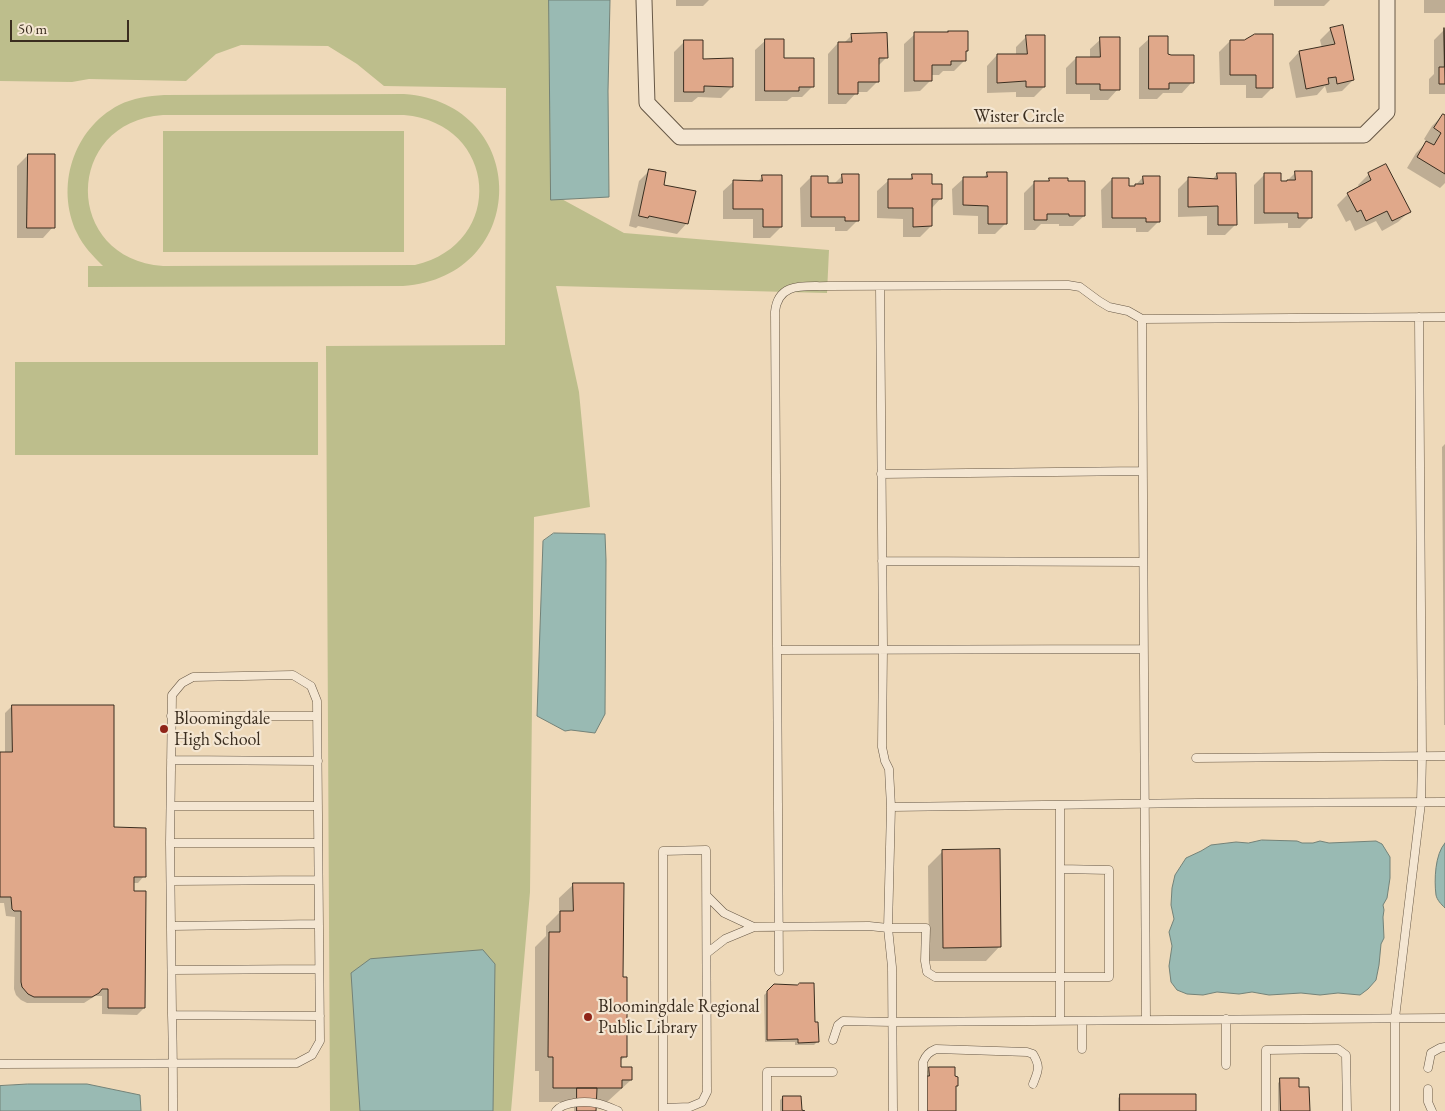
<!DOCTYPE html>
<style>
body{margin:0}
#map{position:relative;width:1445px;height:1111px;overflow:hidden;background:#eed9b9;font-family:"EB Garamond",serif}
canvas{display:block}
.scale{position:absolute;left:10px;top:20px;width:119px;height:22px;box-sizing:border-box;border:2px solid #3a2d1f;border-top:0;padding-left:6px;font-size:15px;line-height:18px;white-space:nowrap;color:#3a2d1f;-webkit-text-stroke:4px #f4e6d2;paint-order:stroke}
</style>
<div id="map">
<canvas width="1445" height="1111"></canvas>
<div class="scale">50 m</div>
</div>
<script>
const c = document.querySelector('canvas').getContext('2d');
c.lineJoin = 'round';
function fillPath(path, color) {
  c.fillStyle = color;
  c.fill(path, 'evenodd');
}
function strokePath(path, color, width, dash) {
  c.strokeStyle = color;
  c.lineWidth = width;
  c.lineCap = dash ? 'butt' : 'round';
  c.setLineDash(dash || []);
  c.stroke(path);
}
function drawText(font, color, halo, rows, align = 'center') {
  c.font = font + ' "EB Garamond",serif';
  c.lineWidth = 4.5;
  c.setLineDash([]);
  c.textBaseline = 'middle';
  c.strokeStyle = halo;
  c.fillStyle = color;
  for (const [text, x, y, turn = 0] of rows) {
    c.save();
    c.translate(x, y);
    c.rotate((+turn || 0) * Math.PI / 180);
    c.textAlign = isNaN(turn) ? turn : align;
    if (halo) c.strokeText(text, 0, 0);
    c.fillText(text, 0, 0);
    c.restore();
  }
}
fillPath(new Path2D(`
 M0,0H557L558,197L624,233L829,250L827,293L556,286L579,392L590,507L534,517L530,892L511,1111H330L326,346L505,345L506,88L384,86L357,64L328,46L241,45L216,54L186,81L89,79L72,82L0,81Z
 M404,94C531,103 532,277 403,286L88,287V266H103C93,256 83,246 77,233C55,187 73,129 119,105C133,98 148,96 164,95ZM163,115H404C498,123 507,244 415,265L163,266C63,259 63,122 163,115Z
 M163,131H404V252H163Z
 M15,362H318V455H15Z`), '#bdbe8c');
const water = new Path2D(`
 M549,0H610L608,91L609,197L551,200Z
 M554,533L605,534L606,560L605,714L595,733L571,730L565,731L537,716L543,541Z
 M1262,840L1297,841L1302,843H1313L1320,841L1329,843L1376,841L1382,844L1390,857V878L1387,898L1383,905L1384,910L1383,917L1384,938L1381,944L1379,965L1376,980L1368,989L1360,995L1338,993L1320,995L1301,993L1269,995L1252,992L1239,994L1217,992L1203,995L1187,994L1177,990L1171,982L1169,966L1172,946L1169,932L1174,919L1171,905L1172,888L1175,875L1186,858L1201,851L1211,845L1236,842L1248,843Z
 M1445,843V908C1441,904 1437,900 1436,895C1434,880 1435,854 1445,843Z
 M483,950L495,964L493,1111H360L351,973L370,959Z
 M28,1084H87L140,1095L141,1111H0V1086Z`);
fillPath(water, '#99bab3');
strokePath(water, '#738278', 1);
fillPath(new Path2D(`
 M676,0H709L703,6H676Z
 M1274,0H1330L1324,6H1274Z
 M1424,0H1445V13H1424Z
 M1331,29L1353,80L1342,91L1327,93L1325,86L1317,95L1296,98L1289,63L1299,52L1322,48L1320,40Z
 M1445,29V94H1429V79L1434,74V40Z
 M915,34L967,51L965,53V60L954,71H943L939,75H930V81L920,91L904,92V44Z
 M852,35L886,58L878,66V81L867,92H857L846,104H828V54L838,43H844Z
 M1027,36L1044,87L1034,97H1016V92L987,93V66L997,55H1016V47Z
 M1150,38L1192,82L1182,93H1163L1157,99H1139V48Z
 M1101,39L1118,89L1108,100H1090V94H1066V68L1076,58H1090V49Z
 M766,40L783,59L813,86L802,97H792L787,101H755V50Z
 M685,41L702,60H732V87L721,98L698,97L692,102H674V52Z
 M1230,41L1272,88L1262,98H1246V85H1220L1219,52Z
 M1443,115L1445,116V183L1440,188L1407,168L1416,153L1427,142L1424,139L1432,126Z
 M28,155L53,227L43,238H17V166Z
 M650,170L662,186L687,223L677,234L638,226L636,228L629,226L639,181Z
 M1296,172L1311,217L1300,228H1288V223L1254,224V185L1264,175L1280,183L1286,182Z
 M988,173L1006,223L995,234H978V216L953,215L952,189L963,179H982Z
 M1217,174L1235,225L1225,235H1207V216L1178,217V189L1188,179L1212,180Z
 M1369,174L1409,212L1398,222L1382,231L1376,221L1355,231L1350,220L1346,222L1337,205L1348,194L1360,188L1358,185Z
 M913,175L930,186L941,198L931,209V226L920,237H903V219L877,218V191L888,181H908Z
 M763,176L781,227L770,238H753V219H723V191L734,181L757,182Z
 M842,176L858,220L847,231H835V227H801L800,188L811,177L827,184H834Z
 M1143,177L1158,222L1148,232H1136V228H1102L1101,190L1112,179L1128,187H1134Z
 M1050,179L1084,216L1073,226H1059V224H1041L1035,230H1024V193L1035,182H1047Z
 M1445,444V725H1444L1442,447Z
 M12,706L113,829L144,876L138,883H133L144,1008L137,1015L102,1014V996H95L84,1003H27L21,1000L16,995L14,989L15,917L6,916L4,903H0V753H5V713Z
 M943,851L1000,946L986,961H929L928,866Z
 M574,884L622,979L626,1056L620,1061V1068L631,1080L607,1102H595V1111H574V1102H539V1071H535V947L546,936V926L559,913V898Z
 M774,986L814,1023L817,1042L814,1045H795V1042H765L764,995Z
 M930,1068L953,1078L955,1087V1111H924V1080L927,1078V1071Z
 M1281,1080L1298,1089L1308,1111H1278V1083Z
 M1121,1095L1195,1111H1118V1098Z
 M783,1097L800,1111H780V1100Z`), '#0003');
const building = new Path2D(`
 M1343,25L1354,80L1337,84L1336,77L1328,78L1329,84L1306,89L1299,51L1335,44L1330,28Z
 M1444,28L1445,84H1439V67H1444Z
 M948,31H968V51H966V61H951V65H932V81H914V32H948Z
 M887,33L888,58H879V82H858V94H838V42H852L851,34Z
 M1255,34H1273V88H1256V75H1230V40H1244Z
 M1026,35H1045V87H1026V81L997,83V54H1027Z
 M1149,36H1168V54L1171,55H1194V83H1169V89H1149Z
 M1100,37H1120V90H1100V84H1076V57H1100Z
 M765,39H784V58H814V87H799V91H765Z
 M684,40H703V59L733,58V87L704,86V92H684Z
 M1443,114L1445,115V174L1417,157L1426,141L1434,145L1441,133L1434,128Z
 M28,154H55V228H27Z
 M1386,164L1411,212L1392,221L1387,211L1366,221L1361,210L1357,212L1347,193L1371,180L1368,173Z
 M649,169L666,172L664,185L696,191L688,224L649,216L648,218L639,216Z
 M1295,171H1312V218H1298V213H1264V173H1281V181H1287V180H1295Z
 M987,172H1007V224H988V206L963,205V177H987Z
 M1217,173H1236L1237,225H1218V206L1188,207V177L1217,179Z
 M842,174H859V221H845V217H811V176H828V183H842Z
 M912,174H932V184H942V199H932V226L913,227V208H888V179H912Z
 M762,175H782V227H763V209H733V180L762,181Z
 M1143,176H1160V222H1146V218H1112V178H1129V186H1135V184H1143Z
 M1049,178H1068V181H1085V216H1069V214H1047V220H1034V181H1049Z
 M12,705H114V827L146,828V877H134V891H146L145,1008H108V989H102L99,993L92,997H34L28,994L22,987L21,982V911H14L12,909L11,897H0V752H12Z
 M1000,849L1001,947L943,948L942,850Z
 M573,883H624L623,977H627V1057H621V1067H632V1080H622V1088H553V1057H548L549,932H560V911H573Z
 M800,983H814L815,1022H818L819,1042L798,1043V1039L767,1040V991L774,984L797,985Z
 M929,1067H955V1076L958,1077V1086H956V1111H927V1076H929Z
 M1280,1078H1299V1087H1309L1310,1111H1281Z
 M577,1088H597L596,1111H577Z
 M1120,1094H1196V1111H1120Z
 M783,1096H801L802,1110L805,1111H783Z`);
fillPath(building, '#e0a88a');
strokePath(building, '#3a2d1f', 1);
const lane = new Path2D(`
 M880,286L883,648L882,747L885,761L889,769L891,807L888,928H926L925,961L927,972L935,977H1109V870L1060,869
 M1142,319L1146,1020
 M881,474L1142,471
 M882,561L1142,562
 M777,650L1143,649
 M171,716H317
 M1196,758L1445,756
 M171,760L318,761
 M1060,805V1021
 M171,806H318
 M891,807L1197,803L1445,802
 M170,843H318
 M171,881L318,880
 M707,896L724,913L754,927
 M171,926L319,924
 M707,953L725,939L754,927L869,926L888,928L892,967L893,1111
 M172,970L319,969
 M779,971L775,312C778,281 805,287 828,286L1068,285L1080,287L1099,301L1109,307L1128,311L1142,319L1445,317
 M172,1015L320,1016
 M1082,1021V1049
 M833,1040L838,1025L843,1021L892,1022L1445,1018
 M0,1064L297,1063L312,1055L320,1041L317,701L311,686L293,675L193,677L182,683L172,695L170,843L172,1015C173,1047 173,1079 173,1111
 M1226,1065V1019
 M1428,1068L1431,1053L1440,1048L1445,1047
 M1428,1089V1102L1432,1111
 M556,1111C563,1102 584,1101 595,1103C603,1104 611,1108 618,1111
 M663,1111V851L706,850L707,1092L702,1102L690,1107L663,1108
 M767,1111V1072H833
 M923,1111V1062C926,1055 929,1052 936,1049L1027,1052L1033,1054C1041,1067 1038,1071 1033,1084
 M1266,1111V1050L1338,1049L1346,1055L1347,1111
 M1395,1111V1018L1421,803L1422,756L1419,317`);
const street = new Path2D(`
 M644,0L647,103L680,137L1364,135L1387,112V0`);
strokePath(lane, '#675846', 9);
strokePath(street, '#675846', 17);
strokePath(lane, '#f4e6d2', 8);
strokePath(street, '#f4e6d2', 15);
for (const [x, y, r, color] of [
 [164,729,5,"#8f2418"],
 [588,1017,5,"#8f2418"]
]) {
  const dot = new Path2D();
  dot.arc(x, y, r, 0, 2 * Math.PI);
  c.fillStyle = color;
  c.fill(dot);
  strokePath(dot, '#f4e6d2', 2);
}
drawText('18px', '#3a2d1f', '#f4e6d2', [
 ["Wister Circle",1019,117]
]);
drawText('18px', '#3a2d1f', '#f4e6d2', [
 ["Bloomingdale",174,719],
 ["High School",174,740],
 ["Bloomingdale Regional",598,1007],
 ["Public Library",598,1028]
], 'left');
</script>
